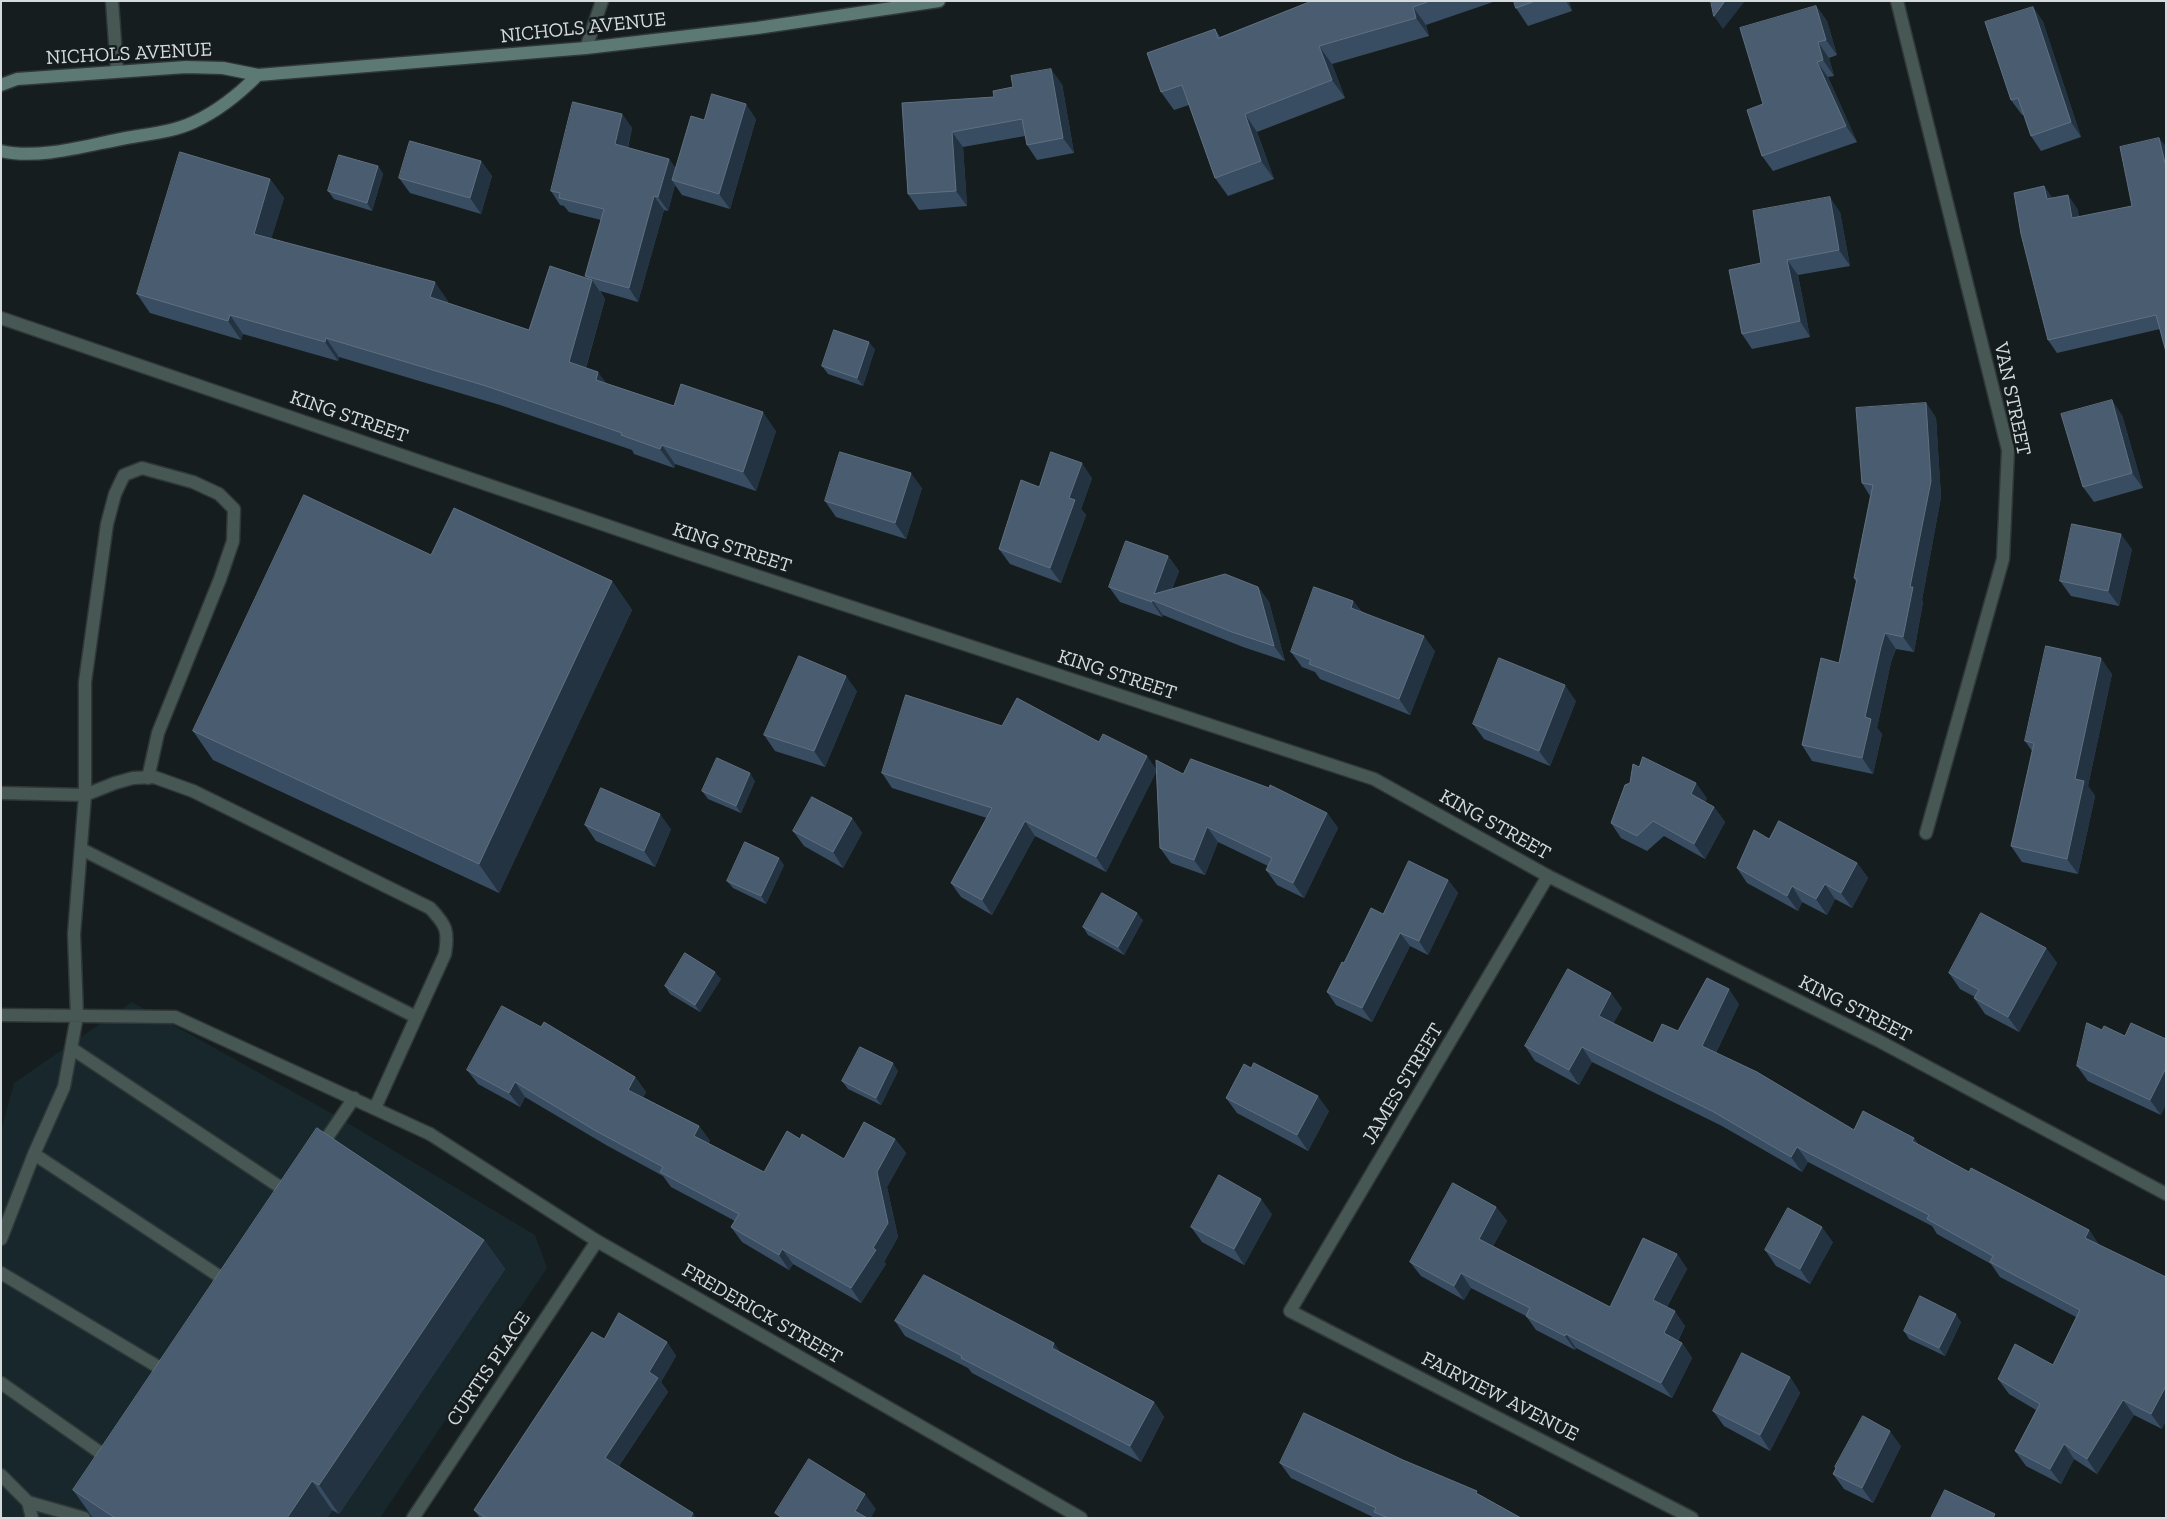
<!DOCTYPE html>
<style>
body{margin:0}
#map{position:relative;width:2167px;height:1519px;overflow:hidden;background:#151d1f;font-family:"Zilla Slab",serif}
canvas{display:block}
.frame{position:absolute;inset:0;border:2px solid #d5dadc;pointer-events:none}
</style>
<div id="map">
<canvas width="2167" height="1519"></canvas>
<div class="frame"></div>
</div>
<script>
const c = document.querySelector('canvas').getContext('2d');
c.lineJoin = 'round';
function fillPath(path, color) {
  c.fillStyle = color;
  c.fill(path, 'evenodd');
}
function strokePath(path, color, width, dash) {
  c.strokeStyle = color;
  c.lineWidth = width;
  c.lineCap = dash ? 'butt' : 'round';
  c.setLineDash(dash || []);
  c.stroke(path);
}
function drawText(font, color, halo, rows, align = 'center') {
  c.font = font + ' "Zilla Slab",serif';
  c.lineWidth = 5;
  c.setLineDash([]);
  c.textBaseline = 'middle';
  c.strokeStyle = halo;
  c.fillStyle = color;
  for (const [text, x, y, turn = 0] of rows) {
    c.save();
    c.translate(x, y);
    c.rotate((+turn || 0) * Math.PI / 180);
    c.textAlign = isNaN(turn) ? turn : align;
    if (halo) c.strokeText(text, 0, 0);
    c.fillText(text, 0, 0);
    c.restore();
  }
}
fillPath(new Path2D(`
 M132,1002L331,1113L535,1235L547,1268L380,1518H1V1131L14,1083Z`), '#18272b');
const lane = new Path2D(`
 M1,793L85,795L115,783L133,778L154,777L193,791L430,908C446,925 449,930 445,954L375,1108
 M81,849L416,1017
 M1,1015L175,1017L430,1134
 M71,1048L289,1193
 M320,1148L354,1098
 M34,1154L228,1282
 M1,1239L34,1154L64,1087L77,1016L74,934L85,795V682L107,524L115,494L124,475L142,468L193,482L219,494L234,509L233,541L220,579L158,733L148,778
 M1,1273L165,1371
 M1,1383L105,1456L110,1449
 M1,1475L28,1502L32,1518
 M28,1502L84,1518`);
const street = new Path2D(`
 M112,1L117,70
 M1897,1L2008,450L2003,559L1926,833
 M586,48L602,1
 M1,318L681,551L1374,779L1548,876L1879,1041L2166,1194
 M1548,876L1290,1311L1692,1518
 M430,1134L597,1241L1081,1518
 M413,1518L597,1241`);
const secondary = new Path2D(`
 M1,85L17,79L186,67L223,68L258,75L586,48L757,28L939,1
 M1,151C41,160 87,145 126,138C148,134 173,132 194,122C218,111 239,94 258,75`);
strokePath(lane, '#303739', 15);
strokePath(street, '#303739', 15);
strokePath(secondary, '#303739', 15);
strokePath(lane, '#465754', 12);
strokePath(street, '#465754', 12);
strokePath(secondary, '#5d7974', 12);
fillPath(new Path2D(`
 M1312,1H1496L1426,25L1429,36L1332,64L1345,98L1257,132L1274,179L1228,196L1215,178L1189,105L1174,110L1161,92L1215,29L1220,37Z
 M1514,1H1569L1572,11L1528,26L1516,8Z
 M1816,6L1827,21L1837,55L1829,58L1834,76L1828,77L1857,142L1773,171L1762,156Z
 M2033,7L2043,22L2081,137L2041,151L2031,136L2024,114L2022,115L2011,100Z
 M1062,84L1074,153L1037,160L1027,145L1025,136L963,147L967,206L919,210L908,194L902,103L994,97Z
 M622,114L632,128L628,148L669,159L675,168L704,120L756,119L730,209L682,195L675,185L668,211L664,210L638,302L600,291L605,299L586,368L606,384L674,406L776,431L756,491L675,464L674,468L634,454L632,450L500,405L339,357L338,361L243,334L241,340L150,313L137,294L270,179L284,198L271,239L448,301L447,303L529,330L587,278L585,276L601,220L569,212L564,206L560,205L551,191Z
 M2159,138L2166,147V352L2160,329L2057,353L2048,340L2044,186L2052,198L2077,208L2079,217L2132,206Z
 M481,161L492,176L481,214L410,193L399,178Z
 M378,166L383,174L372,211L334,199L328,191Z
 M1840,212L1850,266L1798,275L1810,337L1752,349L1742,334L1761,263Z
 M875,349L863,386L828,374L822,366Z
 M1926,403L1936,418L1941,497L1922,600L1923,602L1914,652L1896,649L1891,662L1877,728L1882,734L1873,774L1812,761L1802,745L1839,663L1856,582L1854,578L1870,496L1862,483Z
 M2122,415L2143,488L2094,502L2083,487Z
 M1092,478L1081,509L1086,515L1061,583L1010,564L999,549L1039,487Z
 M922,488L906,539L836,517L825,501Z
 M2132,549L2119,606L2071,596L2060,581Z
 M431,555L612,581L632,610L499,893L213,760L193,731Z
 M1168,556L1179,571L1172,589L1258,587L1269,602L1285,661L1243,647L1163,615L1162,617L1120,602L1109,587Z
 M1353,601L1361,611L1435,651L1410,715L1320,679L1315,672L1302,667L1291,652Z
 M2112,674L2088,786L2095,796L2078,874L2022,862L2011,846L2032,751L2025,741Z
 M857,691L825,767L775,751L764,735Z
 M1576,701L1550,766L1484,739L1473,724Z
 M1002,726L1099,742L1156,769L1183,774L1327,813L1338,828L1304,898L1277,885L1266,870L1268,866L1218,842L1205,875L1171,863L1160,848L1156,772L1106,872L1035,836L992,915L961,897L951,883L987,818L892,788L882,773Z
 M755,781L741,813L708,799L702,791Z
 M1707,798L1705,802L1714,807L1725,822L1705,859L1664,836L1647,851L1621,838L1611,823Z
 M852,818L862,833L843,868L804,846L793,831Z
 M585,825L671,829L655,867L596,841Z
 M1769,839L1857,863L1868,878L1852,908L1835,899L1827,915L1802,902L1798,911L1747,883L1737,868Z
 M784,865L766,904L733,888L727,881Z
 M1448,880L1458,893L1428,955L1410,946L1372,1022L1336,1005L1327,992L1344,963L1383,914Z
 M1143,920L1124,955L1088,935L1083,927Z
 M2046,948L2057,963L2019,1032L1985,1014L1974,998L1975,997L1960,989L1949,973Z
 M721,979L700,1012L670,994L665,986Z
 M1739,1004L1716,1053L1854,1130L1914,1138L1918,1144L1969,1172L2089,1230L2099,1245L2162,1429L2134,1415L2097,1474L2074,1459L2061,1484L2026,1466L2015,1451L2036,1410L2009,1394L1998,1379L2053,1365L2076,1317L2000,1277L1991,1264L1937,1234L1932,1226L1808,1162L1802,1172L1722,1126L1592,1062L1579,1085L1535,1061L1525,1046L1622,1008L1613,1024L1653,1043L1678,1031Z
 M2102,1030L2125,1036L2161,1115L2088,1081L2077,1066Z
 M467,1070L635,1077L646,1092L643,1097L699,1126L710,1141L708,1143L764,1172L800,1139L844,1159L895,1139L906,1153L887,1187L898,1237L884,1262L886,1264L861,1303L793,1264L789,1270L742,1242L731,1227L735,1221L671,1187L663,1176L606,1145L525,1097L520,1107L478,1084Z
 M898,1071L881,1105L848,1089L842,1081Z
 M1226,1098L1329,1111L1308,1151L1237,1113Z
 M1496,1207L1507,1221L1493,1246L1610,1307L1677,1254L1687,1269L1667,1307L1685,1326L1678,1341L1682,1343L1692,1358L1672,1398L1576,1348L1575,1350L1536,1330L1526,1316L1471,1288L1464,1300L1421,1276L1410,1262Z
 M1272,1214L1244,1265L1202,1242L1191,1227Z
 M484,1240L505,1269L339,1514L332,1510L327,1518H93L73,1490Z
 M1833,1242L1810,1284L1776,1266L1765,1250Z
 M895,1321L1061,1353L1154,1402L1164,1417L1141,1462L972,1373L968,1368L905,1336Z
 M1961,1322L1945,1356L1909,1339L1904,1331Z
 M604,1339L667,1342L676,1356L661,1382L668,1392L619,1466L696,1518H480L474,1510Z
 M1790,1377L1800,1393L1770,1451L1724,1426L1713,1411Z
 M1901,1446L1873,1503L1844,1489L1833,1474L1836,1469L1835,1467Z
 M1280,1463L1480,1495L1521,1518H1375L1291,1478Z`), '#394d62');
fillPath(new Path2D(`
 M1566,1H1569L1572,11Z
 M1725,1H1745L1723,29L1714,16Z
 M1816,6L1827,21L1837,55L1826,40Z
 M1413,7L1426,25L1429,36L1416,18Z
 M2033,7L2043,22L2081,137L2071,122Z
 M1818,42L1829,58L1834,76L1823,60Z
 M1319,46L1332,64L1345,98L1332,80Z
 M1817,62L1828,77L1857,142L1846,126Z
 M1051,69L1062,84L1074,153L1063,138Z
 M746,104L756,119L730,209L719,194Z
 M622,114L632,128L625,158L615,144Z
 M1245,114L1257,132L1274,179L1261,161Z
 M952,132L963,147L967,206L956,191Z
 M2159,138L2166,147V167Z
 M669,159L679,173L672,180L675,185L668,211L658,197Z
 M481,161L492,176L481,214L470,198Z
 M378,166L383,174L372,211L367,203Z
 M270,179L284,198L267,253L254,234Z
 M2044,186L2054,200L2047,199Z
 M2068,195L2077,208L2082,232L2072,218Z
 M654,196L664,210L638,302L629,288Z
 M1830,197L1840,212L1850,266L1839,250Z
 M1787,260L1798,275L1810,337L1800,321Z
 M592,280L605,299L582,381L569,362Z
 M435,282L448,301L444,316L430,297Z
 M230,315L243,334L241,340L228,321Z
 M326,338L339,357L338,361L325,342Z
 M869,342L875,349L863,386L857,378Z
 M598,372L612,391L596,380Z
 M2112,400L2122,415L2143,488L2132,473Z
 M1926,403L1936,418L1941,497L1922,600L1923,602L1914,652L1903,637L1910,587Z
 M763,412L776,431L756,491L743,472Z
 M662,445L675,464L674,468L660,449Z
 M1082,463L1092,478L1081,509L1086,515L1061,583L1050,568L1069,498Z
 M911,473L922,488L906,539L895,523Z
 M2121,534L2132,549L2119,606L2108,591Z
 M1168,556L1179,571L1166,606L1154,594Z
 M612,581L632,610L499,893L479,864Z
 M1258,587L1269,602L1285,661L1274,646Z
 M1152,600L1163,615L1162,617L1152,602Z
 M1353,601L1364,616L1351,608Z
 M1885,633L1896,649L1891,662L1877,728L1882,734L1873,774L1862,758L1865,717L1881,647Z
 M1424,636L1435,651L1410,715L1399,699Z
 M2101,658L2112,674L2088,786L2095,796L2078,874L2067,859L2075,779Z
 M846,676L857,691L825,767L814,751Z
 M1565,685L1576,701L1550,766L1539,751Z
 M1147,756L1157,770L1106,872L1096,857Z
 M750,773L755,781L741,813L736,806Z
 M1696,783L1707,798L1702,809L1691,794Z
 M1714,807L1725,822L1705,859L1694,844Z
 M1327,813L1338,828L1304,898L1293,883Z
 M660,814L671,829L655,867L644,851Z
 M852,818L862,833L843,868L833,852Z
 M1025,821L1035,836L992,915L982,900Z
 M1207,827L1218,842L1205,875L1194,860Z
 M779,858L784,865L766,904L761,896Z
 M1857,863L1868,878L1852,908L1841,893Z
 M1448,880L1458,893L1428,955L1419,941Z
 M1825,884L1835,899L1827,915L1816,899Z
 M1792,886L1802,902L1798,911L1787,896Z
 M1137,913L1143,920L1124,955L1118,947Z
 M1400,933L1410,946L1372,1022L1362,1008Z
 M2046,948L2057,963L2019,1032L2008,1017Z
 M715,972L721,979L700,1012L695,1005Z
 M1729,989L1739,1004L1712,1061L1702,1046Z
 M1611,993L1622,1008L1609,1031L1599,1016Z
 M1582,1047L1592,1062L1579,1085L1569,1070Z
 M893,1063L898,1071L881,1105L876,1098Z
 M2166,1068V1105L2161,1115L2150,1100Z
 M635,1077L646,1092L638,1104L628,1090Z
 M515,1082L525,1097L520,1107L509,1093Z
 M1318,1096L1329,1111L1308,1151L1297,1135Z
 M699,1126L710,1141L704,1150L694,1136Z
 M1914,1138L1924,1153L1912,1141Z
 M895,1139L906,1153L887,1187L898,1237L884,1262L886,1264L861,1303L851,1288L873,1248L877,1172Z
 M1797,1147L1808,1162L1802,1172L1791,1157Z
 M1261,1199L1272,1214L1244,1265L1234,1249Z
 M1496,1207L1507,1221L1489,1253L1479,1239Z
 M1822,1227L1833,1242L1810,1284L1800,1269Z
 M2089,1230L2099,1245L2085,1238Z
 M484,1240L505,1269L339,1514L319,1485Z
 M782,1249L793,1264L789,1270L779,1255Z
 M1677,1254L1687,1269L1663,1314L1653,1300Z
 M1461,1273L1471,1288L1464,1300L1454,1286Z
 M1675,1311L1685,1326L1674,1348L1664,1333Z
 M1956,1314L1961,1322L1945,1356L1939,1348Z
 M1566,1334L1576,1348L1575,1350L1565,1336Z
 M667,1342L676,1356L661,1382L668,1392L615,1472L605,1458L649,1372Z
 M1054,1343L1065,1358L1052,1348Z
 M1682,1343L1692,1358L1672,1398L1661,1383Z
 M1790,1377L1800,1393L1770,1451L1760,1435Z
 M2166,1386V1421L2162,1429L2151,1414Z
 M2123,1400L2134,1415L2097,1474L2087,1459Z
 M1154,1402L1164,1417L1141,1462L1130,1446Z
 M1890,1431L1901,1446L1873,1503L1862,1488Z
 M2064,1444L2074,1459L2061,1484L2050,1469Z
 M312,1481L332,1510L327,1518H287Z
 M865,1494L876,1509L871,1518H860L855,1511Z
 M693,1513L696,1518H690Z`), '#233342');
const building = new Path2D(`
 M1312,1H1430L1413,7L1416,18L1319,46L1332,80L1245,114L1261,161L1215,178L1182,85L1161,92L1147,53L1215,29L1218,38Z
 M1514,1H1535L1516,8Z
 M1711,1H1725L1714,16Z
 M1816,6L1826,40L1818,42L1823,60L1817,62L1846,126L1762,156L1747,110L1763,104L1740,28Z
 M2033,7L2071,122L2031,136L2018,98L2011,100L1985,22Z
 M1051,69L1063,138L1027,145L1022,119L952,132L956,191L908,194L902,103L994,97L993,91L1013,87L1011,76Z
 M712,94L746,104L719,194L672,180L691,116L704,120Z
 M573,102L622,114L615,144L669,159L658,197L654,196L629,288L585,276L604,209L559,198L560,193L551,191Z
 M2159,138L2166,167V352L2156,315L2048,340L2021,234L2014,193L2044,186L2047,199L2068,195L2072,218L2132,206L2120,147Z
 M410,141L481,161L470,198L399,178Z
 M180,152L270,179L254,234L435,282L430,297L529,330L550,266L592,280L569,362L598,372L596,380L674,406L681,384L763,412L743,472L662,445L660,449L621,435L622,433L486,386L326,338L325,342L230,315L228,321L137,294Z
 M339,155L378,166L367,203L328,191Z
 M1830,197L1839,250L1787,260L1800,321L1742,334L1729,270L1761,263L1753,211Z
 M834,330L869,342L857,378L822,366Z
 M2112,400L2132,473L2083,487L2061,414Z
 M1926,403L1931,481L1910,587H1913L1903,637L1885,633L1881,647L1865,717L1871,719L1862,758L1802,745L1821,658L1839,663L1857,579L1854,578L1873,485L1862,483L1856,408Z
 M840,452L911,473L895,523L825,501Z
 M1051,452L1082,463L1069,498L1075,500L1050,568L999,549L1021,480L1039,487Z
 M304,495L431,555L454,508L612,581L479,864L193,731Z
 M2072,524L2121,534L2108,591L2060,581Z
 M1126,541L1168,556L1154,594L1225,574L1258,587L1274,646L1232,632L1152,600V602L1109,587Z
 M1314,587L1353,601L1351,608L1424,636L1399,699L1309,664L1311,660L1291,652Z
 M2046,646L2101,658L2075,779L2084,781L2067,859L2011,846L2034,743L2025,741Z
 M799,656L846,676L814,751L764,735Z
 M1499,658L1565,685L1539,751L1473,724Z
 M906,695L1002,726L1017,698L1099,742L1103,734L1147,756L1096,857L1025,821L982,900L951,883L992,808L882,773Z
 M1643,757L1696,783L1691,794L1714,807L1694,844L1653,821L1637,836L1611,823L1625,785L1630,783L1633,764L1639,767Z
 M717,758L750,773L736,806L702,791Z
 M1191,759L1269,788L1270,785L1327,813L1293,883L1266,870L1272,858L1207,827L1194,860L1160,848L1156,760L1183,774Z
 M601,788L660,814L644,851L585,825Z
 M812,797L852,818L833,852L793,831Z
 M1779,821L1857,863L1841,893L1825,884L1816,899L1792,886L1787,896L1737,868L1754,830L1769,839Z
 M745,842L779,858L761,896L727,881Z
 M1409,861L1448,880L1419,941L1400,933L1362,1008L1327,992L1342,962L1344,963L1371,908L1383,914Z
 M1102,893L1137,913L1118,947L1083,927Z
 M1981,913L2046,948L2008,1017L1974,998L1979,990L1949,973Z
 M685,953L715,972L695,1005L665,986Z
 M1568,969L1611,993L1599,1016L1653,1043L1662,1024L1678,1031L1707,978L1729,989L1702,1046L1757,1072L1854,1130L1863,1111L1914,1138L1912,1141L1969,1172L1971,1168L2089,1230L2085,1238L2166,1277V1386L2151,1414L2123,1400L2087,1459L2064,1444L2050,1469L2015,1451L2040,1404L1998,1379L2015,1344L2053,1365L2080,1310L1990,1262L1993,1256L1927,1219L1929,1215L1797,1147L1791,1157L1712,1111L1582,1047L1569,1070L1525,1046Z
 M502,1006L541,1027L544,1022L635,1077L628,1090L699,1126L694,1136L764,1172L787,1131L800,1139L802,1134L844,1159L864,1122L895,1139L877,1172L888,1223L873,1248L876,1250L851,1288L782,1249L779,1255L731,1227L739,1214L660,1172L663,1167L596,1131L515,1082L509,1093L467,1070Z
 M2087,1023L2102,1030L2104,1026L2125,1036L2131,1023L2166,1039V1068L2150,1100L2077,1066Z
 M860,1047L893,1063L876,1098L842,1081Z
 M1254,1063L1318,1096L1297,1135L1226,1098L1244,1064L1251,1068Z
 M317,1128L484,1240L319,1485L312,1481L287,1518H115L73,1490Z
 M1219,1175L1261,1199L1234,1249L1191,1227Z
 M1453,1183L1496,1207L1479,1239L1610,1307L1643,1238L1677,1254L1653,1300L1675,1311L1664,1333L1682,1343L1661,1383L1566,1334L1565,1336L1526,1316L1530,1308L1461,1273L1454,1286L1410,1262Z
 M1788,1208L1822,1227L1800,1269L1765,1250Z
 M924,1275L1054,1343L1052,1348L1154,1402L1130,1446L961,1358L962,1356L895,1321Z
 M1920,1296L1956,1314L1939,1348L1904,1331Z
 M619,1313L667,1342L649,1372L658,1378L605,1458L693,1513L690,1518H486L474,1510L592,1332L604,1339Z
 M1742,1353L1790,1377L1760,1435L1713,1411Z
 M1304,1413L1403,1460L1477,1491L1476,1493L1521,1518H1388L1374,1512L1376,1508L1280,1463Z
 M1863,1416L1890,1431L1862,1488L1833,1474L1836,1468L1835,1467Z
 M809,1459L865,1494L855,1511L867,1518H782L775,1513Z
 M1945,1490L1995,1514L1993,1518H1931Z`);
fillPath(building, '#4a5c6f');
strokePath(building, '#5f7080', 1);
drawText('20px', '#d5dadc', '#151d1f', [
 ["NICHOLS AVENUE",583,28,-6],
 ["NICHOLS AVENUE",129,54,-3],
 ["VAN STREET",2012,399,78],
 ["KING STREET",349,417,19],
 ["KING STREET",732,548,18],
 ["KING STREET",1117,675,18],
 ["KING STREET",1495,825,29],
 ["KING STREET",1855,1009,27],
 ["JAMES STREET",1403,1084,-59],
 ["FREDERICK STREET",762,1314,30],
 ["CURTIS PLACE",489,1369,-56],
 ["FAIRVIEW AVENUE",1500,1397,27]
]);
</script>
